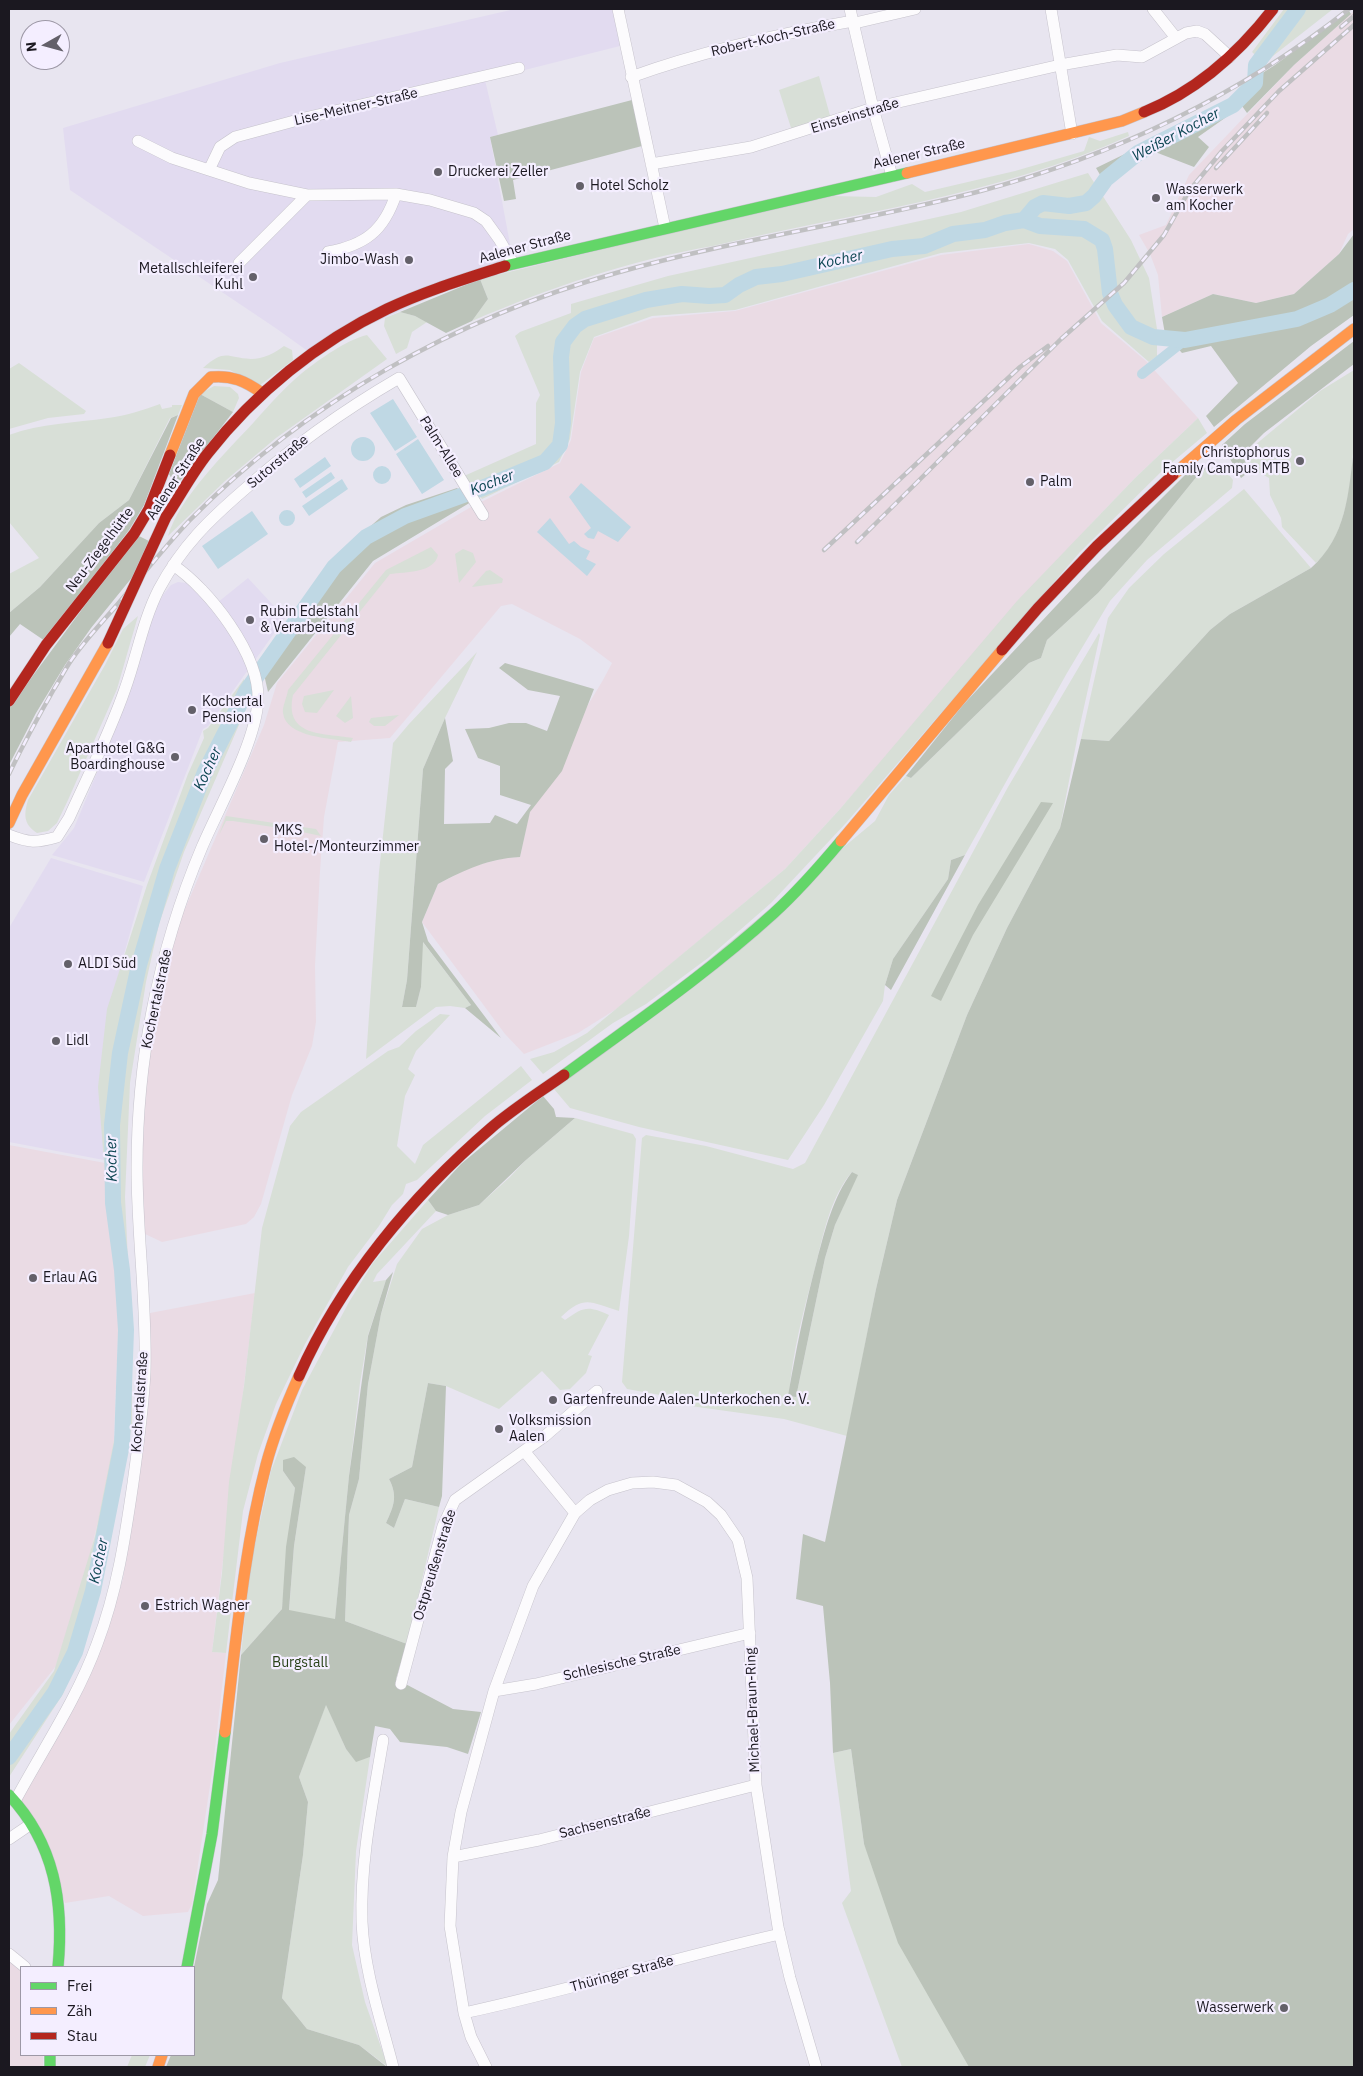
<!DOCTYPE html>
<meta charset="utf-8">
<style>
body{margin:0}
#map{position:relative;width:1363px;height:2076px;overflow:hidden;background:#e8e5f0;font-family:"IBM Plex Sans",sans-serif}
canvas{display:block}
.frame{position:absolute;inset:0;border:10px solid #1b1820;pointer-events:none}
.legend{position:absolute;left:20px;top:1966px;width:175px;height:90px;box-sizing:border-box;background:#f4eeff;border:1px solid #9d98a6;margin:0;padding:6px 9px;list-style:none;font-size:15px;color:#1b1820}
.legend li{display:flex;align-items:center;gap:10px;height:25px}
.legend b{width:25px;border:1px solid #9d98a6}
.north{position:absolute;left:20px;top:20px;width:50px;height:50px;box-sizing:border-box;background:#f4eeff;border:1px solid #9d98a6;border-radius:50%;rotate:263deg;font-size:14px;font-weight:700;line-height:20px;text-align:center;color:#1b1820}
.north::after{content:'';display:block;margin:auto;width:18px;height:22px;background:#636069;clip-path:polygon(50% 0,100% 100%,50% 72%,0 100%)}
</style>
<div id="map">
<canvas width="1363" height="2076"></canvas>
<div class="frame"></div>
<ul class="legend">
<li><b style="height:6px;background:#63d668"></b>Frei</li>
<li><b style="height:6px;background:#ff974d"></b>Zäh</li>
<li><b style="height:6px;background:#b3261e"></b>Stau</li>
</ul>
<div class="north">N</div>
</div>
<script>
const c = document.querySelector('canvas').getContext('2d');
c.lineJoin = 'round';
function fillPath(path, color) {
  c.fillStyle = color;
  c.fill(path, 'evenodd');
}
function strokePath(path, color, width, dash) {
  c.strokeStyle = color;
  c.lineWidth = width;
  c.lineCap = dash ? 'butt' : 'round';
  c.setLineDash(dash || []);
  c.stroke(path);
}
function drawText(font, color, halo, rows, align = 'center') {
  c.font = font + ' "IBM Plex Sans",sans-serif';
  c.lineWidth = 4.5;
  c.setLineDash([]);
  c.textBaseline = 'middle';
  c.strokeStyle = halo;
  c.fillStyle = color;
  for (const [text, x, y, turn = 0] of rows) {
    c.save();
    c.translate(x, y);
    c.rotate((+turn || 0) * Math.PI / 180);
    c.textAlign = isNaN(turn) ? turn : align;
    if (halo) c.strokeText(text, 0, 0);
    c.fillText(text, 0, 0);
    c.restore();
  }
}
fillPath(new Path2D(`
 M515,9H613L620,46L485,80L498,135L490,137L513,260L309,352L277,329L70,190L63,128L280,63Z
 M248,578L285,618L208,726L203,729L144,882L52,855L74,828L128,698L152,616L163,595L171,585L178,582L186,583L212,607Z
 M51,858L143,886L110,1005L104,1160L9,1142V928Z`), '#e2dbf0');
fillPath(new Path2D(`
 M1354,11V229L1348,234L1339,254L1294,294L1256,303L1213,294L1162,317L1158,275L1150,254L1139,235L1166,225L1189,175L1294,65Z
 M1029,244L1053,251L1067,261L1101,323L1146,361L1198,418L1135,478L1092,523L840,809L785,869L618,1008L578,1033L524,1054L505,1034L422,922L438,884L473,866L505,858L520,857L533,796L603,680L612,663L580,639L512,604L501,606L390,738L338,742L324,817L320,871L315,966L316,1022L312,1046L292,1095L261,1204L254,1217L246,1224L162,1242L143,1233L140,1167L146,1072L167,961L181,918L264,725L277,683L375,563L471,507L560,463L571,440L581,372L594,338L653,318L735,311L941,255Z
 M9,1145L105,1163L119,1262L118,1337L113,1461L86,1570L56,1666L9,1725Z
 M255,1293L212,1652L226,1653L213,1766L192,1904L188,1912L143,1916L109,1896L65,1903L20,1801L100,1648L123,1579L149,1395L150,1313Z
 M9,1960L21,1971V2055H43V2067H9Z`), '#eadbe4');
fillPath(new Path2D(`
 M1284,9H1333L1264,63L1252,52Z
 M819,76L831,119L792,131L779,90Z
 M1128,132L1129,136C997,196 852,213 713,246C630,260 549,288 472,321L488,299L480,279L637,241L833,196L876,197L912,184L925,192L1015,171L1084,151L1089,137L1100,141Z
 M1088,173L1131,240L1149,278L1157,329V356L1149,362L1102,321L1068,260L1055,249L1029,243L941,253L735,310L652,316L594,337L580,372L570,439L559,462L482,499L464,476L536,444V403L540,395L515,336L520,332L571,313V304L668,276L961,212Z
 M400,312L415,316L427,322L412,332L407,348L396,354L384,326L385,318Z
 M367,335L387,359L276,438L225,481L168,536C179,498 227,451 254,422C269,405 285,387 302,373C320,359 346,340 367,335Z
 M284,346L292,350L293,360L259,386L230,370L203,368C226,348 226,358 251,359C263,359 275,353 284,346Z
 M19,363L86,411L84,414L48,418L9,429V369Z
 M1354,370C1354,424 1360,525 1316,563L1282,527L1281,518L1270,495L1269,478L1251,468L1243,455L1320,391Z
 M214,386L230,387L238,394L239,398L233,412L200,394Z
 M160,404L162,409L172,407V405H182L178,415L170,418L129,500L99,523L40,587L9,613V574L39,558L9,522V435C41,423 75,423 108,418C126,416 143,410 160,404Z
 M1198,418L1207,433L1163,470L1080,552L846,823L771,903L708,958L646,1004L613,1023L543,1074L530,1059L554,1052L587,1033L785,869L840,809L1017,601L1135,478Z
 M1217,467L1225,470L1233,480L1232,488L1147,560L1110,601L1067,673L965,855L951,860L948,879L893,959L885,985L883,1001L824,1105L788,1160L639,1127L570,1108L554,1089L875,821L889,795L906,776L911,778L1029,663L1041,658L1047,640L1098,593L1142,544L1198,475L1206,469Z
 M1244,489L1311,568L1230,614L1210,630L1109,741L1081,739L1108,618L1129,588L1164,554Z
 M431,547L438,555C434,573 406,572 390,574L293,695C284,737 323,733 353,738L351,742C332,738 286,738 283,713C282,707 287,697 288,690L386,570Z
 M463,549L473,553L476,562L459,583L455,554Z
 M490,570L503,579L502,583L472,587L486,571Z
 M138,616L117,689L68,800L57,823L48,831L37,833C23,824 24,814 28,800L105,665L123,629Z
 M1099,633L1100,635L1078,734L1060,828L1007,928L967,1015L897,1200L876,1289L847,1436L784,1419L676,1404L677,1398L627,1389L622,1382L642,1138L646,1135L706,1146L793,1169L805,1163L1008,787ZM852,1172L857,1175L835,1225L825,1258L796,1397L789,1396C792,1353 804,1309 815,1268C823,1236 830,1197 852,1172Z
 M477,652L445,718L423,769L407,980L402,1007H416L421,987L422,941L471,1005L465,1008L450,1006L436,1007L366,1059L379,872L393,743L409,724Z
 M244,679L246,686L245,711L184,852L159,924L146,982L130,1083L125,1197L132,1347V1424L110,1544L87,1636L63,1694L9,1777V1734L54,1671L95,1536L118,1420L119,1266L104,1162L98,1087L107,1009L147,885L188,774L204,738L203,731L208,728Z
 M334,690L317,713L305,712L302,704L304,696Z
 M351,696L353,718L345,723L336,716Z
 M399,715L385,726H374L369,722L371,718Z
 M226,816L316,829L321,836L293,830L233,821H226L219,835Z
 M440,1014L450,1015L416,1051L408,1069L415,1075L405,1096L397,1146L415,1164L423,1145L521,1066L532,1080L485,1116L417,1180L406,1184L403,1194L392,1205L379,1226L348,1267L305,1344L276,1404L258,1454L243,1511L226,1653L212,1652L222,1573L229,1482L244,1386L262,1228L290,1126L301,1112L388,1051L399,1047L416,1031Z
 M575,1118L633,1134L636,1139L629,1236L619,1311C591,1303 585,1294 561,1317L565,1320C583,1307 588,1305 609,1315L588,1355L592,1356L586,1373L570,1389L560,1390L542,1371L499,1409L446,1386L428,1383L412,1467L389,1479C398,1496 394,1506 386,1523L394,1528L405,1499L439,1507L407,1644L345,1621L349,1515L359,1479L368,1384L381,1314L397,1264L422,1229L448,1215L479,1205L510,1177L526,1160Z
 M428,1200L436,1211L377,1274L373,1282L386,1280L368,1335L360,1383L349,1476L335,1620L289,1611L294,1546L306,1467L283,1471L295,1488L282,1609L241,1655L250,1567L271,1471L302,1390L349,1302L373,1263Z
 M326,1704L346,1749L356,1761L370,1757L356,1851L352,1945L365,2002L388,2067L359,2045L307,2029L282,1998L303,1855L308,1802L299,1777Z
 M851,1749L864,1844L970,2067H902L842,1903L851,1891L833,1753Z
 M132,2055H150L145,2067H127Z`), '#d8dfd7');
fillPath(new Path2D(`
 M1349,11L1351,14L1294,65L1247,113L1242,106L1198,137L1209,147L1194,167L1150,150L1102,178L1096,168L1168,133L1171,134L1203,119L1232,100L1242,86L1275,65Z
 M632,100L642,146L513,180L516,199L504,201L490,137Z
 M1354,234V315L1311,346L1214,427L1206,416L1238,383L1211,346L1182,353L1165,334L1162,317L1213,294L1256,303L1294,294L1339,254Z
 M480,279L488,299L472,321L446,333L415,316L400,312Z
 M1354,341V364L1264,433L1242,455L1250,471L1241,478L1222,445L1245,424Z
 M200,394L233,412L176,486L169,474Z
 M178,415L144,505L129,530L45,641L20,624L9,637V613L40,587L99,523L129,500L171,418Z
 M1354,449V2067H969L898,1943L864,1844L851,1749L833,1753L830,1683L823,1606L796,1599L803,1534L825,1542L876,1289L897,1200L967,1015L1007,928L1060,828L1081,739L1109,741L1210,630L1230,614L1311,568C1347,536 1348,494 1354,449Z
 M1203,463L1206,469L1198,475L1142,544L1098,593L1047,640L1041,658L1029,663L911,778L906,776L963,705L1087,573L1192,468Z
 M457,488L471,502L373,561L268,692L261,661L333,559L381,517L406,505Z
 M137,535L149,541L134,575L91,628L65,665L36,713L9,765V708Z
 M505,663L594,689L562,771L530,812L520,857C487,859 467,869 438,884L422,922L428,941L501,1038L465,1008L471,1005L423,942L421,987L416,1007H402L407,980L423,769L445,718L453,761L445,769L444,824L490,823L495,815L517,824L531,805L500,795V766L478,758L465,729L489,728L509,723H526L547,731L560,696L528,690L499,668Z
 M1041,802L1053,803L973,935L941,1001L931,996L978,905Z
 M965,855L891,990L885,985L893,959L948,879L951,860Z
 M543,1096L554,1109L556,1117L575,1118L526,1160L479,1205L448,1215L436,1211L428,1200L461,1164Z
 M852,1172L858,1175L835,1225L825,1258L796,1397L788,1396C796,1350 805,1305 817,1260C825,1230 833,1197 852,1172Z
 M393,1272L381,1314L368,1384L359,1479L349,1515L345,1621L407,1644L396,1679L453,1709L481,1712L468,1754L447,1747L400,1742L390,1729L375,1726L370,1757L356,1762L346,1749L326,1705L299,1777L308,1802L303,1855L282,1998L307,2029L359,2045L387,2067H166L171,2055H194V1967L207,1904L218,1880L241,1655L282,1609L286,1547L295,1488L283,1471V1460L294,1457L306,1467L294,1546L289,1610L335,1619L349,1476L368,1336L386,1280Z
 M428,1383L446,1386L442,1496L439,1507L405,1499L394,1528L386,1523C394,1506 398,1496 389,1479L412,1467Z`), '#bbc3b9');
fillPath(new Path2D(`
 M393,399L417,437L395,451L370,413Z
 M351 449a12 12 0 1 1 24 0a12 12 0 1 1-24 0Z
 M418,439L444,480L422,494L396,454Z
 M325,457L331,466L300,488L294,479Z
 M373 475a9 9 0 1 1 18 0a9 9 0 1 1-18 0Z
 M331,472L335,478L306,498L302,492Z
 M342,479L348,489L309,516L302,506Z
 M581,483L631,527L618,542L598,531L594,539L588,538L584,534L591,528L569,497Z
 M279 518a8 8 0 1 1 16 0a8 8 0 1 1-16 0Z
 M252,511L268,534L218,569L202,546Z
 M550,518L569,544L574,541L581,547L590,551L586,559L596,564L587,576L537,532Z`), '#bfd8e4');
strokePath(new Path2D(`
 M480,489L485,492`), '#bfd8e4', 2.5);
strokePath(new Path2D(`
 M1142,374L1185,340`), '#bfd8e4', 10);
strokePath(new Path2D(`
 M1024,220L1035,207L1043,203L1069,206L1086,203L1094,196L1106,179L1138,153L1233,105L1255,83L1256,65L1298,9
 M9,1757L55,1692L75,1652L93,1591L122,1444L126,1330L122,1270L113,1203L112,1125L120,1053L139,965L167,869L205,772L247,690L334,567L366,537L405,516L480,489L545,462L560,445L563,423L561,357L563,342L575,326L585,319L646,300L682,294L709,296L725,295L739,285L756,277L782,274L892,249L924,246L953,234L985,230L1005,223L1024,220L1040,226L1084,229L1102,240L1105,249L1110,293L1115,305L1131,327L1153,337L1185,340L1297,319L1330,305L1354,290`), '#bfd8e4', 16);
const street = new Path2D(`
 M618,9L665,228
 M850,9L873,108L892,176
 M1051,9L1072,134
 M1153,9L1176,38
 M631,77C703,51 778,34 853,21L855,23L915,9
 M138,141L172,158L249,183L307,195L396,194L430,200L474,213L486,221L499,239L513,263
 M651,164L751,147L873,108L1060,65L1117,55L1142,57L1186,33L1197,31L1205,34L1230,57
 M209,170L220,147L235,137L309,117L519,68
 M328,252C365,245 384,231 396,194
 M239,263L307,195
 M9,835C29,843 36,843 57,837L69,818C88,776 110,733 125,689C137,656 143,620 159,589C182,546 209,520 245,489C293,446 344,410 399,378L483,515
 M525,1452L575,1513
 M401,1684L443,1526L455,1500L545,1436L597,1391
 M494,1691L536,1684L750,1633
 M383,1740C373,1800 360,1861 362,1922C364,1971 381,2020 393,2067
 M15,1801C43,1749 77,1699 97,1644C117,1592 125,1538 133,1483C138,1447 143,1409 145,1372C147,1304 137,1236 137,1168C137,1116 142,1062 152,1011C163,955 180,899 202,847C219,807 256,742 258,700C260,655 209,589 173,565
 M9,1839L31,1824
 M453,1857L539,1840L756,1785
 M9,1954L25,1967
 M464,2013C570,1990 674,1958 780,1934
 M486,2067L471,2037L464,2013L450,1926L453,1857L461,1812L494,1691L533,1586L575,1513L590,1500L608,1490L632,1483L653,1482L676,1485L707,1502L721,1515L738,1540L747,1578L756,1785L778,1927L790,1978L816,2067`);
const fast = new Path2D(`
 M505,266L907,173
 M564,1075C635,1023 708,973 774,913C798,891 820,866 841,841
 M9,1795C55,1844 64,1903 58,1967
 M187,1967L212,1834L225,1732
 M50,2055V2067`);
const slow = new Path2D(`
 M907,173L1122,121L1144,112
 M170,455L194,394L211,377C232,375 245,381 262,393
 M1173,475L1236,420L1354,329
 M9,823L22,795L108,643
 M841,841L1002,650
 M225,1732C236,1643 243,1553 266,1465C274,1435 286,1405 299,1376
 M158,2067L162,2055`);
const jam = new Path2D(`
 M1144,112C1197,91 1238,54 1273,9
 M166,517C180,496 192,473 208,453C255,393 318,342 387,309C425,291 465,279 505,266
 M1002,650L1038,608L1097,546L1173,475
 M9,701L46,645L134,534L149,509L170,455
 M299,1376C341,1281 412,1196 491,1128C513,1109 540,1092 564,1075`);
strokePath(street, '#c6c3cc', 12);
strokePath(fast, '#c6c3cc', 12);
strokePath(slow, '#c6c3cc', 12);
strokePath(jam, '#c6c3cc', 12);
strokePath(street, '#fcfbfd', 11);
strokePath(fast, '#63d668', 11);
strokePath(slow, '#ff974d', 11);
strokePath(jam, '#b3261e', 11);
const rail = new Path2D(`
 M1341,27L1354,16
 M1216,168L1267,113
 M857,542L1061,339L1124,283L1164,235L1189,191L1222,151L1279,91L1354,25
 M824,550L1020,367L1048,346
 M9,774C23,745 38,717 54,689C61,678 67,665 75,655C91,633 110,614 127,593C148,569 168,543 190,520C306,402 457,318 616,273C735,239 857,223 977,192C1114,156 1237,97 1349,9`);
strokePath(rail, '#c0c0c2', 4.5);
strokePath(rail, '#f4eeff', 2.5, [8]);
const jamBridge = new Path2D(`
 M108,643L166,517`);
strokePath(jamBridge, '#c6c3cc', 12, []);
strokePath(jamBridge, '#b3261e', 11);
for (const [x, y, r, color] of [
 [438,172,5,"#636069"],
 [580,186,5,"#636069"],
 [1156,198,5,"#636069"],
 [409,260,5,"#636069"],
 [253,277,5,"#636069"],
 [1300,461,5,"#636069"],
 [1030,482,5,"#636069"],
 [250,620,5,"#636069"],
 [192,710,5,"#636069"],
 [175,757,5,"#636069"],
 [264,839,5,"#636069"],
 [68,964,5,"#636069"],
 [56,1041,5,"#636069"],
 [33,1278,5,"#636069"],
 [553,1400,5,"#636069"],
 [499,1429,5,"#636069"],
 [145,1606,5,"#636069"],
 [1284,2008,5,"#636069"]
]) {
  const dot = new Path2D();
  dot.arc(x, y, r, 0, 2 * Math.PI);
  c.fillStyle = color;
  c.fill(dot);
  strokePath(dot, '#f4eeff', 2);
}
drawText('14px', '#1b1820', '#f4eeff', [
 ["Robert-Koch-Straße",773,38,-13],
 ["Lise-Meitner-Straße",356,107,-13],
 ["Einsteinstraße",855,116,-17],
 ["Aalener Straße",919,154,-13],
 ["Aalener Straße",525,247,-15],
 ["Palm-Allee",441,447,58],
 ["Sutorstraße",278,462,-40],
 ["Aalener Straße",176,479,-57],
 ["Neu-Ziegelhütte",100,550,-53],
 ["Kochertalstraße",157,999,-78],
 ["Kochertalstraße",140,1402,-86],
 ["Ostpreußenstraße",435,1565,-73],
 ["Schlesische Straße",622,1663,-13],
 ["Michael-Braun-Ring",753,1710,-92],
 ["Sachsenstraße",605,1823,-14],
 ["Thüringer Straße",622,1974,-15]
]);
drawText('14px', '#1b1820', '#f4eeff', [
 ["Druckerei Zeller",448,172],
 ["Hotel Scholz",590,186],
 ["Wasserwerk",1166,190],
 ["am Kocher",1166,206],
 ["Jimbo-Wash",399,260,"right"],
 ["Metallschleiferei",243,269,"right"],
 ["Kuhl",243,285,"right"],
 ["Christophorus",1290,453,"right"],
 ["Family Campus MTB",1290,469,"right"],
 ["Palm",1040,482],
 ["Rubin Edelstahl",260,612],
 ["& Verarbeitung",260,628],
 ["Kochertal",202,702],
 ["Pension",202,718],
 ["Aparthotel G&G",165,749,"right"],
 ["Boardinghouse",165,765,"right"],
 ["MKS",274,831],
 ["Hotel-/Monteurzimmer",274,847],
 ["ALDI Süd",78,964],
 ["Lidl",66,1041],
 ["Erlau AG",43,1278],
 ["Gartenfreunde Aalen-Unterkochen e. V.",563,1400],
 ["Volksmission",509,1421],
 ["Aalen",509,1437],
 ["Estrich Wagner",155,1606],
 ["Wasserwerk",1274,2008,"right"]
], 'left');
drawText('14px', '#284117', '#f4eeff', [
 ["Burgstall",300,1663]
]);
drawText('italic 15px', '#0c4552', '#f4eeff', [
 ["Weißer Kocher",1176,135,-28],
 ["Kocher",840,260,-12],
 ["Kocher",492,483,-21],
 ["Kocher",208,769,-65],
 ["Kocher",112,1159,-91],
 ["Kocher",99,1561,-78]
]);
</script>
